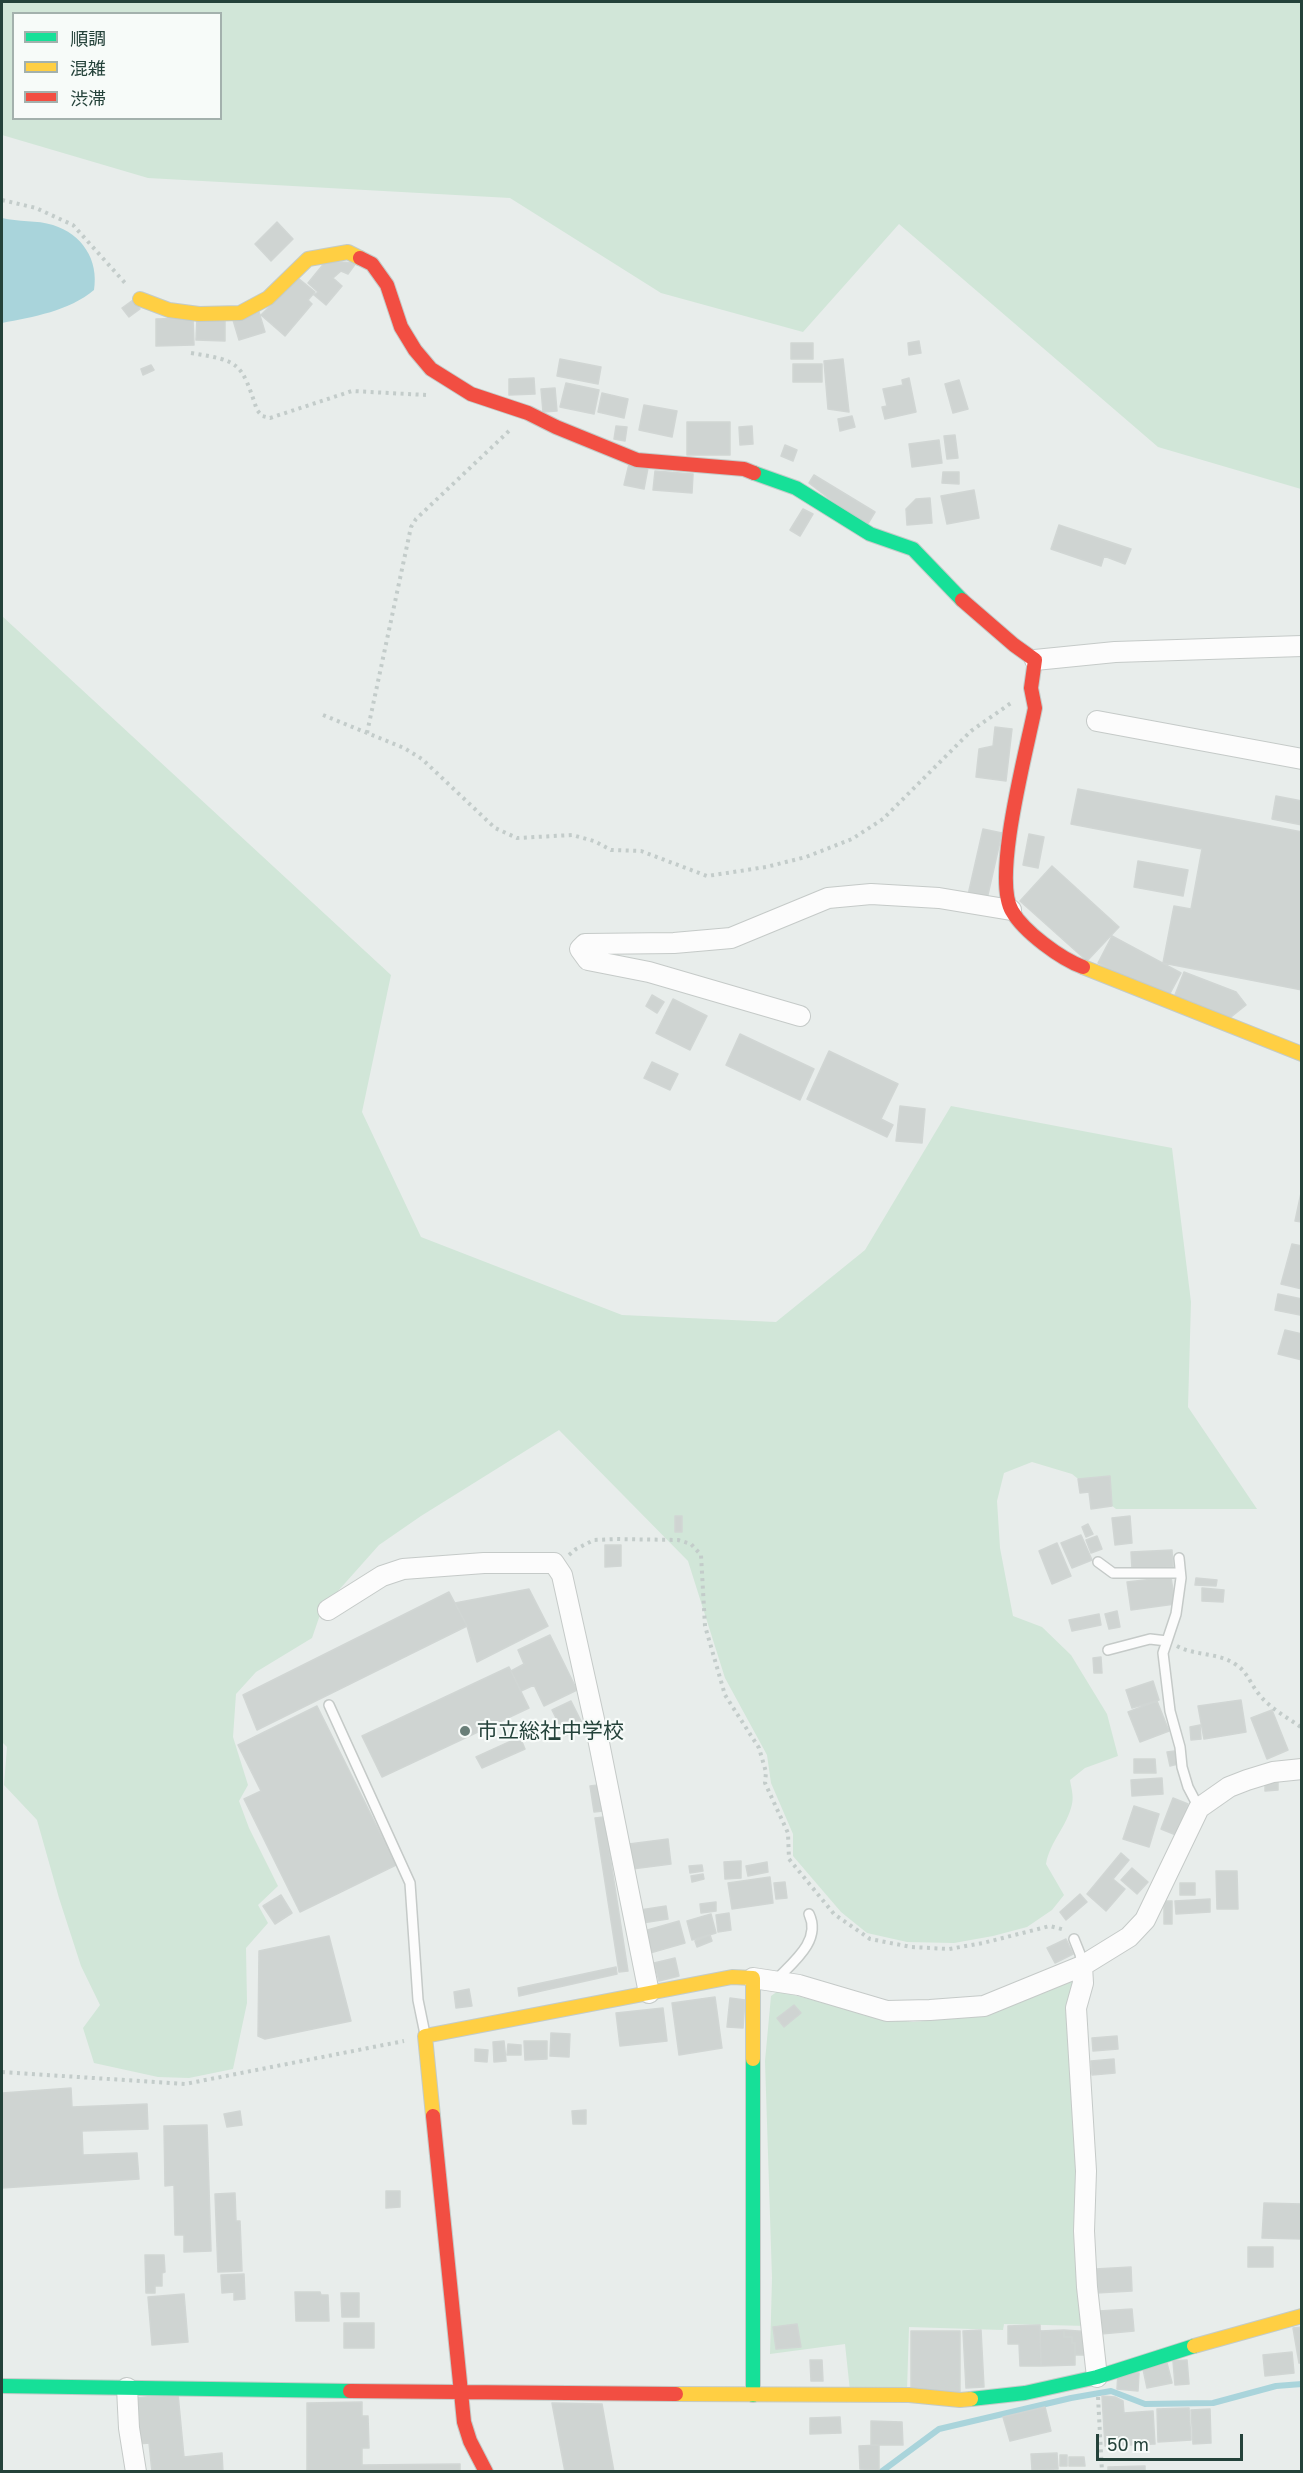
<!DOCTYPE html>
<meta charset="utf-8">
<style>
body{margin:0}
#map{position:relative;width:1303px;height:2473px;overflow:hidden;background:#e8edeb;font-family:"Golos Text","Noto Sans JP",sans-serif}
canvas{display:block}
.frame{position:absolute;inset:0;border:3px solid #24423a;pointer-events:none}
.legend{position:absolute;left:12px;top:12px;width:210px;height:108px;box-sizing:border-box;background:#f7fbf9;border:2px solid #a3b1ad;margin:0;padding:8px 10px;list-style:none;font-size:18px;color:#24423a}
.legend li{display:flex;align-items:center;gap:12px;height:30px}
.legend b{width:30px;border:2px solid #a3b1ad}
.scale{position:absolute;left:1096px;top:2434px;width:147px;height:27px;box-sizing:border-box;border:3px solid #24423a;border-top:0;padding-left:8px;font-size:18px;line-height:21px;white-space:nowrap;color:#24423a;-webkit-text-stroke:4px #f7fbf9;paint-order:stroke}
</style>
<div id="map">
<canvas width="1303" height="2473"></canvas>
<div class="frame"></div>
<ul class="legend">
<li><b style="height:8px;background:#16e098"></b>順調</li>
<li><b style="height:8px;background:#ffcf43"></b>混雑</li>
<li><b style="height:8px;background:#f24e42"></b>渋滞</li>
</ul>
<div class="scale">50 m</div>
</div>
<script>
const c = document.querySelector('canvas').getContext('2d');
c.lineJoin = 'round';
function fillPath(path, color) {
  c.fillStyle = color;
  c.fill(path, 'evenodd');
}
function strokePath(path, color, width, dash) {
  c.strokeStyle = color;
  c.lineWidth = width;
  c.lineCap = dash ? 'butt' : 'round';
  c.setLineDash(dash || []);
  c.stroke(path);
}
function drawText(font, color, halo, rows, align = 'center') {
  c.font = font + ' "Golos Text","Noto Sans JP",sans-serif';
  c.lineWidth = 4.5;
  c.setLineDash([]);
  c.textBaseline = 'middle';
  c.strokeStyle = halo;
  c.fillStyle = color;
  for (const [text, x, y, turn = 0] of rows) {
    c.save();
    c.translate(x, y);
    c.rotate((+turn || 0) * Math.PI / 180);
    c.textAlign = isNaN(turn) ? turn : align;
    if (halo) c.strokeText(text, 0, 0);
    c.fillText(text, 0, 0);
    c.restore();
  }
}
fillPath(new Path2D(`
 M2,2H1301V489L1158,447L899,224L803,332L661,293L510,198L148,178L2,135ZM14,14H220V118H14Z
 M2,616L391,975L362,1112L421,1237L622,1315L776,1322L865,1250L951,1106L1172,1148L1191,1302L1188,1407L1257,1509H1116L1072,1474L1032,1462L1004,1473L997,1501L1000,1548L1013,1616L1042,1627L1071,1655L1107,1714L1118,1756L1085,1768L1070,1780C1071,1787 1074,1796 1072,1804C1067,1827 1050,1841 1046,1864L1064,1895L1052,1910L1027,1927L993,1936L954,1943L907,1942L867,1933L841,1912L793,1856V1834L771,1783L767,1755L725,1678L688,1561L559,1430L421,1516L379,1545L322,1609L312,1638L256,1672L236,1694L233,1737L248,1785L239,1801L249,1828L278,1886L258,1905L268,1923L246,1948L247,2003L233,2069L189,2078L158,2077L94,2063L83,2028L100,2005L81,1966L59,1898L37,1820L4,1785L7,1747L2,1742Z
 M1077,1977L1088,2326L1004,2324L1003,2330L909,2327L907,2390L850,2391L845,2344L770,2354L772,2278L765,2061L771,1996L778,1991L882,2018L913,2022L957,2018L999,2010Z`), '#d1e6d8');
fillPath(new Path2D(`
 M2,218C18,222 37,220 53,225C82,234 99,260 94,290C69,311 33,317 2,323Z`), '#a9d4db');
strokePath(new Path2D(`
 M881,2472L939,2429L1071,2398L1111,2391L1145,2404L1213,2403L1276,2386L1302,2384`), '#a9d4db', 6);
const building = new Path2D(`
 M277,222L293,239L271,261L255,244Z
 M326,261L356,263L348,274L341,271L333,278L342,286L326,305L314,295L318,292L308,283Z
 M298,278L315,292L308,300L312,304L285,336L261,315Z
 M133,300L140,309L129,317L122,308Z
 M259,312L265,332L239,340L233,320Z
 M193,318L194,345L156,346V319Z
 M197,318L225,319V341L196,340Z
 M919,341L921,353L909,355L908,343Z
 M791,343H813V359H791Z
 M560,359L601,367L598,384L557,376Z
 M843,359L849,412L828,409L824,361Z
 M793,364H822V382H793Z
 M151,365L154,370L143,375L141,369Z
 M534,378L535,394L509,395V379Z
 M909,378L916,412L885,419L882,407L887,406L883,389L903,385L902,380Z
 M959,380L968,409L953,413L945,384Z
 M566,383L599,390L594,414L560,407Z
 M555,388L557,411L543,412L541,389Z
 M602,393L628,399L624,418L598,412Z
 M644,405L677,411L672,437L639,430Z
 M852,416L855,427L840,431L838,419Z
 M687,422H730V455H687Z
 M616,426L627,427L625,441L614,439Z
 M752,426L753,444L740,445L739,427Z
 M955,435L958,458L947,459L944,436Z
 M939,440L942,463L912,467L909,444Z
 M785,445L797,450L793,461L781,456Z
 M629,464L648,468L644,489L624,485Z
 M655,471L693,474L692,493L653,490Z
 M943,472H959V484L942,483Z
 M814,475L875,512L866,527L809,483Z
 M974,490L979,518L947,524L941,496Z
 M930,498L932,523L907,525L906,509L916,499Z
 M803,509L813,514L800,536L790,530Z
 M1059,525L1131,549L1125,564L1104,556L1101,566L1051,549Z
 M995,727L1012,729L1006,781L976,777L979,749L993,746Z
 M1078,789L1302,832V990L1163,963L1174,906L1191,909L1202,849L1071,824Z
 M1276,796L1302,801V825L1272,819Z
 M983,829L1002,833L987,899L968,895Z
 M1029,834L1044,837L1038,868L1023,865Z
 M1138,861L1188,870L1183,896L1134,887Z
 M1052,866L1119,927L1087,961L1020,901Z
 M1112,936L1181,973L1167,999L1098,963Z
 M1184,972L1236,992L1246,1005L1226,1021L1173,1000Z
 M652,995L664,1002L657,1013L646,1006Z
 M673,999L707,1016L690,1050L656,1033Z
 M740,1034L814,1069L800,1100L726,1065Z
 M829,1051L898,1084L881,1119L893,1125L887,1137L807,1099Z
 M652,1062L678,1074L670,1090L644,1078Z
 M900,1106L925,1109L922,1143L896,1141Z
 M1301,1193H1302V1222L1295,1221Z
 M1292,1244L1302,1246V1289L1281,1284Z
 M1278,1294L1302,1299L1300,1315L1275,1310Z
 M1285,1330L1302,1334V1360L1278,1354Z
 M1110,1476L1112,1506L1091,1509L1089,1492L1080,1493L1078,1479Z
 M675,1516H682V1532H675Z
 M1130,1516L1132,1543L1115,1545L1112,1518Z
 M1088,1524L1093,1534L1086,1537L1082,1527Z
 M1081,1535L1092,1560L1072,1568L1061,1543Z
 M1097,1536L1102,1549L1091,1553L1086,1540Z
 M1057,1543L1071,1576L1052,1584L1039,1551Z
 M605,1545H621V1566L605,1567Z
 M1172,1550L1173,1567L1132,1569L1131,1552Z
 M1171,1577L1175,1604L1131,1610L1127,1582Z
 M1196,1578L1217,1580L1216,1586L1195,1585Z
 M1202,1588L1224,1590L1223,1602L1202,1601Z
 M529,1589L548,1626L477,1662L467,1626L455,1603Z
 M449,1592L467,1626L257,1730L243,1695Z
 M1117,1611L1120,1627L1109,1629L1105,1614Z
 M1099,1614L1101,1625L1072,1631L1069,1620Z
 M550,1635L577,1690L544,1706L534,1685L521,1691L511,1671L524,1664L518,1650Z
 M1101,1657L1102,1673H1094L1093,1658Z
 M509,1667L529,1708L382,1777L362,1736Z
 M1153,1681L1159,1700L1132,1708L1126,1690Z
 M1241,1700L1246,1732L1204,1739L1198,1706Z
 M571,1701L584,1727L565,1736L552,1710Z
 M1157,1701L1169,1731L1140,1742L1128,1712Z
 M317,1706L396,1865L300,1912L244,1799L261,1791L238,1745Z
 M1272,1710L1288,1750L1267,1759L1251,1718Z
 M1200,1725L1201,1739L1191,1740L1190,1727Z
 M520,1737L525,1749L482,1768L476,1757Z
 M1175,1751L1178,1764L1170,1766L1167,1752Z
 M1134,1759H1155L1156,1773H1134Z
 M1162,1778L1163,1794L1132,1796L1131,1780Z
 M1278,1782V1790L1265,1791V1783Z
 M598,1785L603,1811L594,1812L590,1786Z
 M1173,1798L1188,1804L1176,1835L1161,1829Z
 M1134,1806L1159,1814L1149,1847L1123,1839Z
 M604,1817L628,1971L619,1972L595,1818Z
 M668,1839L671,1864L632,1869L629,1844Z
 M1121,1853L1129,1860L1113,1879L1125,1889L1106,1911L1087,1894Z
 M741,1861V1878L725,1879L724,1862Z
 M767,1862L768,1872L748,1876L746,1866Z
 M702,1865L703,1871L690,1873L689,1866Z
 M1132,1868L1148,1882L1137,1894L1121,1880Z
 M1216,1871H1237L1238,1909H1217Z
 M703,1874L704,1879L692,1882L691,1876Z
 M770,1877L773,1903L732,1909L728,1883Z
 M785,1882L787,1898L776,1899L774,1883Z
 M1180,1883H1195V1895H1180Z
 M1080,1894L1087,1902L1066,1920L1060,1912Z
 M281,1895L292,1913L275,1924L263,1906Z
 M1210,1899V1912L1176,1914L1175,1901Z
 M1164,1901H1172V1924H1164Z
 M716,1902V1911L701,1913L700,1904Z
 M666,1906L668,1919L642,1923L640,1910Z
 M729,1913L731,1930L718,1932L716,1915Z
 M711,1914L716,1933L692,1940L687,1921Z
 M679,1921L685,1943L650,1953L644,1931Z
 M710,1935L712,1941L697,1947L695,1941Z
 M329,1936L351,2021L265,2039L258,2036L259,1951Z
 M1066,1939L1073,1954L1055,1963L1047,1948Z
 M675,1958L679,1976L659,1981L654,1963Z
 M616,1967L617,1974L519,1996L518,1988Z
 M469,1989L472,2006L456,2008L454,1992Z
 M715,1997L722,2048L679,2055L672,2003Z
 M730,1998L745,2000L743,2028L727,2027Z
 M794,2005L801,2013L784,2027L777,2018Z
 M663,2008L667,2041L620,2046L616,2013Z
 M551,2033L570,2034L569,2057L550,2056Z
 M1117,2036L1118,2049L1093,2051L1092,2038Z
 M504,2041L506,2061L494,2062L493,2042Z
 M524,2041H547V2059L525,2060Z
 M508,2044L521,2045V2055H507Z
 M475,2049L488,2050L487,2062L475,2061Z
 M1114,2059L1115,2073L1092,2075L1091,2061Z
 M71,2088L72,2107L147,2104L148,2129L82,2131L83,2155L137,2153L139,2179L2,2188V2093Z
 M586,2110V2124H573L572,2111Z
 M240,2111L242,2125L227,2127L224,2114Z
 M207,2125L211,2251L184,2252V2235H175L174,2185L165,2186L164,2126Z
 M386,2191H400V2207L386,2208Z
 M235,2193L236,2221H240L242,2271L218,2272L215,2194Z
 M1264,2203L1302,2204V2239L1262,2238Z
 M1248,2247H1273V2267H1248Z
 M145,2255H164L165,2272L162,2273V2286H155V2293H146Z
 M1131,2267L1132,2291L1096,2293L1095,2269Z
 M244,2274L245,2299L234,2300V2292L222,2293L221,2275Z
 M295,2292H320L321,2295H328L329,2321H296Z
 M341,2293H359V2317H342Z
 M184,2294L188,2342L152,2345L148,2297Z
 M1132,2309L1134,2331L1101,2334L1099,2311Z
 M344,2323H374V2348H344Z
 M797,2324L801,2347L776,2349L773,2327Z
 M1040,2325L1041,2366H1020L1019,2344H1008V2326Z
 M1302,2327V2363H1299L1293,2328Z
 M981,2330L984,2387L966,2388L963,2331Z
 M1064,2330V2337H1072V2343H1075V2365L1041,2366L1040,2331Z
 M1064,2330L1093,2332L1092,2355H1075V2343H1072V2337H1064Z
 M911,2331H960V2393H911Z
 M1292,2352L1294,2373L1265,2376L1263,2355Z
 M810,2360H822L823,2381H811Z
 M1187,2360L1189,2384L1175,2385L1173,2361Z
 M1167,2363L1172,2383L1147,2388L1143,2369Z
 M1118,2372L1139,2373L1138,2391L1117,2389Z
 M178,2394L184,2457L222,2453L223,2472H152L149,2443L138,2444L134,2398Z
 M1102,2396L1115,2397L1123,2401L1124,2413L1153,2411L1155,2444L1105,2446Z
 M362,2402V2416H368L369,2448H362V2465L460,2464V2472H307V2403Z
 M552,2403L602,2404L614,2472H565Z
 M1045,2407L1051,2431L1010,2441L1003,2417Z
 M1189,2408L1191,2440L1158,2442L1157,2409Z
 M1210,2409L1211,2443L1193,2444L1191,2410Z
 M840,2417L841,2433L810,2434V2418Z
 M871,2421L902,2422L903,2445H871Z
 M879,2445V2470L860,2469L859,2446Z
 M1057,2453L1058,2469L1032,2470L1031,2454Z
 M1060,2455H1067V2466H1060Z
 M1069,2457H1084L1085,2466H1069Z
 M1145,2466V2472H1108V2467Z`);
fillPath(building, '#cfd4d2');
strokePath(building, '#d1d6d4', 1.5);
const lane = new Path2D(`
 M1179,1558L1181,1578L1176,1614L1163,1653L1170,1711L1180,1747L1182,1767L1188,1787L1199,1808
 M1098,1562L1113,1573H1180
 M1108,1650L1150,1639L1167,1641
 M329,1705L410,1883L418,2000L425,2034
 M1074,1939L1080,1954L1082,1965
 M775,1981C792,1963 822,1941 809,1914`);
const street = new Path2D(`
 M1035,660L1115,652L1302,646
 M1097,721L1302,759
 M800,1016L649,972L588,960L580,949L585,944L674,943L731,938L828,898L871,894L939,898L1011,910
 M328,1610L382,1576L403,1569L484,1563H554L562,1575L597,1733L649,1993
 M1082,1966L1083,1983L1076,2008L1086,2171L1084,2231L1087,2287L1097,2377
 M753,1978L799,1985L887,2011L930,2010L984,2006L1082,1966L1129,1937L1145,1920L1199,1808L1229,1787L1247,1780L1273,1772L1302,1769
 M127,2388L129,2428L136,2472`);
const fast = new Path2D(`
 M754,473L796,488L870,534L913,549L962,600
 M753,2059V2395
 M2,2386L350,2391
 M971,2399L1025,2393L1097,2377L1194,2346`);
const slow = new Path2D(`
 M140,299L169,310L199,314L240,313L268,298L308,259L348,252L360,258
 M1083,967L1302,1054
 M433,2116L425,2036L732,1977L753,1978V2059
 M1194,2346L1302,2316
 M676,2394L909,2395L960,2400L971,2399`);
const jam = new Path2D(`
 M360,258L372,264L387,285L401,327L415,350L431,369L471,394L528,413L556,427L637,460L744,469L754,473
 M962,600L1014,645L1035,660L1031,688L1035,708C1027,749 992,878 1012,911C1024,932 1061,959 1083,967
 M433,2116L464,2422L470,2441L486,2472
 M350,2391L676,2394`);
strokePath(lane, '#c5cac8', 12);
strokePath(street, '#c5cac8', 22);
strokePath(fast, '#c3cbc8', 16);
strokePath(slow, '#c3cbc8', 16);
strokePath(jam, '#c3cbc8', 16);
strokePath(new Path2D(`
 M2,200L36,208L73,225L126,284
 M191,353C240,361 241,362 257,410L262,416L270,418L352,391L426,395
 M323,715L404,748L422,759L495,828L517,838L572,835L594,841L611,850L641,851L707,876L766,867L806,857L852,839L883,819L971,731L1011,703
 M367,733L411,527L416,519L510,430
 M569,1555L576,1549L594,1540L616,1539L678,1540L691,1544L701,1555L705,1626L725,1695L759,1748L766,1772L765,1783L788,1833L789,1859L834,1914L870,1939L911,1947L949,1949L983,1943L1050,1926L1065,1930
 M1177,1646C1195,1656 1217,1652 1235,1664C1247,1671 1250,1683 1258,1693C1269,1708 1287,1717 1302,1728
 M2,2072L185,2084L404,2041
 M1098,2397L1102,2472`), '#c3ccca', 4, [3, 4.5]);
strokePath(lane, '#fcfcfc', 9);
strokePath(street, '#fcfcfc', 20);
strokePath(fast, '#16e098', 14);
strokePath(slow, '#ffcf43', 14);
strokePath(jam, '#f24e42', 14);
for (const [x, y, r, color] of [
 [465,1731,6,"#697e78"]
]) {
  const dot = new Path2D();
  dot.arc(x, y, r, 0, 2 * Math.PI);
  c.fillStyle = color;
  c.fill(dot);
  strokePath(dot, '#f7fbf9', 2);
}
drawText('21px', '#24423a', '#f7fbf9', [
 ["市立総社中学校",477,1731]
], 'left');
</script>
